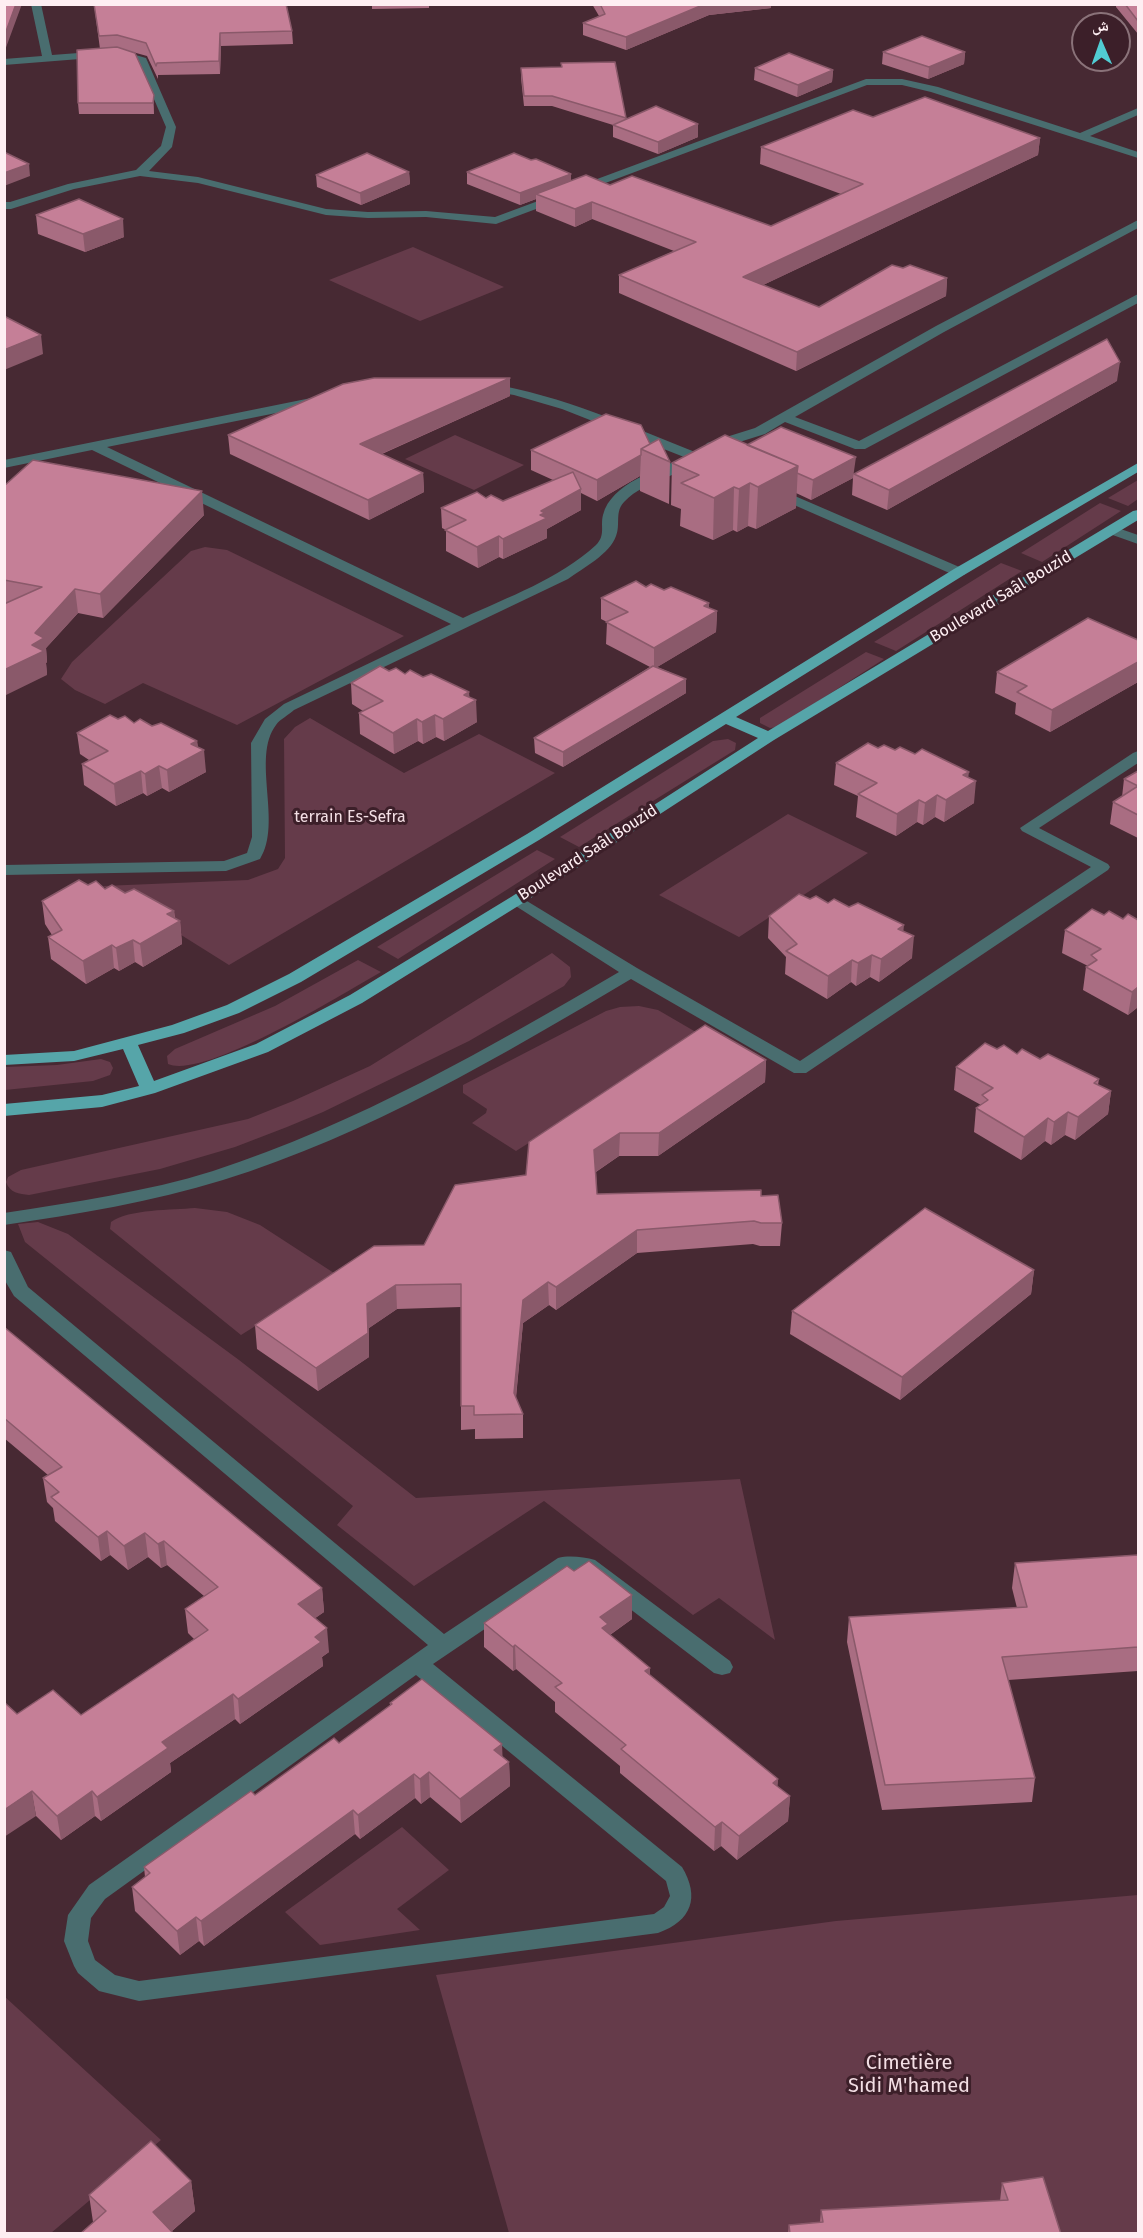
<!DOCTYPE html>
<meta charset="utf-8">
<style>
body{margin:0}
#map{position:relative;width:1143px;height:2238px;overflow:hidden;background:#472933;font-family:"Fira Sans","Noto Naskh Arabic",sans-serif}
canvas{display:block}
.frame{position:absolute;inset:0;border:6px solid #feeef2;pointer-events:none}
.north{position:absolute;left:1071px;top:12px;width:60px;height:60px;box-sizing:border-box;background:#3c1f29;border:2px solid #8a7279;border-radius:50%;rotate:358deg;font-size:16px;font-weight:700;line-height:24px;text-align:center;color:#feeef2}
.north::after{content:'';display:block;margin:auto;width:21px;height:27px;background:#51ccd3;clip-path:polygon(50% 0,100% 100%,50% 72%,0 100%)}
</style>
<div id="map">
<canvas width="1143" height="2238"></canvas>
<div class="frame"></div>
<div class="north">ش</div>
</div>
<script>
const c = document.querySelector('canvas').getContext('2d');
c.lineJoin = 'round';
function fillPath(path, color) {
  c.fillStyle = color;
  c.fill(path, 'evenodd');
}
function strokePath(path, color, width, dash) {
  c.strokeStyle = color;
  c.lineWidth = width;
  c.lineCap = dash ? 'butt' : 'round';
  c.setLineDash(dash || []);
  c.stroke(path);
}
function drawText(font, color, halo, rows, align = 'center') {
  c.font = font + ' "Fira Sans",sans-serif';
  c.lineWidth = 6;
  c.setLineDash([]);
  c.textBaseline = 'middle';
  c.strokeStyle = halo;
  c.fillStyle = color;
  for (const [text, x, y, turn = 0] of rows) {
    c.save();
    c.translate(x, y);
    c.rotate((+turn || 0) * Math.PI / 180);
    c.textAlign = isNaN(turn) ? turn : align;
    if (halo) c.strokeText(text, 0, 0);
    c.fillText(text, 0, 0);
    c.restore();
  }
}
fillPath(new Path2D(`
 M413,247L504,287L420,321L329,280Z
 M455,435L524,465L474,490L405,459Z
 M1138,480V499L1128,506L1108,498Z
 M1100,503L1121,511L1042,562L1021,553Z
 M205,547L227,550L404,636L237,725L143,683L105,704L75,690L61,679L72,662L191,551Z
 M1001,563L1022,571L896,651L874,642Z
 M866,652L884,659L778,727L770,728L760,723V718Z
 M310,718L404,773L479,734L555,773L229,965L103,886L248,880L278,869L285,858L284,739L295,727Z
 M728,739L736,743L735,750L579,847L560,837L713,741Z
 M788,814L868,853L739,937L659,895Z
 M537,850L555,859L398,959L377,947Z
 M552,953L570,967L571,977L564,986L469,1041L323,1112L287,1127L235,1147L160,1169L29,1195C19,1194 10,1193 6,1182L8,1177L21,1170L248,1119L293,1101L370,1066Z
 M358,960L381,972C344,993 204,1080 168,1064L167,1056L175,1049L275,1006Z
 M639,1006L658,1010L701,1035L516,1151L472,1123L486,1113L487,1109L463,1093V1085L606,1011L620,1007Z
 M101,1059L110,1062L113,1068L110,1075L93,1081L5,1090V1067L57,1065Z
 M195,1208L227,1212L260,1225L337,1275L241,1335L110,1229L111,1222C129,1209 172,1210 195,1208Z
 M38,1222L68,1234L239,1360L416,1498L740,1479L775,1640L719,1598L693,1615L544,1501L414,1586L337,1525L353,1506L25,1242L18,1224Z
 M402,1827L449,1870L397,1909L420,1930L320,1945L285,1912Z
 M1138,1895V2233H509L436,1975L836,1921Z
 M4,1996L161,2140L51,2233H5Z`), '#653b4a');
fillPath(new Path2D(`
 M31,4H41L52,55L118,50L146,58L176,127L172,147L149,171L198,177L326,209L368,212L426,211L495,217L866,79H902L938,87L1080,133L1138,108V115L1090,136L1138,152V158L931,92L902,85H867L496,224L426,217L368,218L326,215L198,183L140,176L74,189L11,209H4V202H10L68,184L136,170L161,146L166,127L138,62L118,56L4,65V59L42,56Z
 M1138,220V228L944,332L795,417L859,441L1138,294V303L865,449H855L785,422L765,434L717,449L712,450L705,446L707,443L755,428L936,326Z
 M488,383C563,396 630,426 700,454L702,457C685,475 644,481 625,501C614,511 621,524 616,536C610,554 583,568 568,579L294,710C289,715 280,719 276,725C251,758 283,823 260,859L226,871L4,875V865L224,861L247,853L252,837L251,743L265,719L284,704L451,624L92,450L4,468V460L321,396L326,397L327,400L321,404L107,447L463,618C508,597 559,579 596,545C606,535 600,526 603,515C611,483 658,470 684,457L562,409L514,395L483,390L482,387L483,384Z
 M774,487L964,569L966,572L964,575H954L769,494L767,491L769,488Z
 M1112,526L1138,535V544L1107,533L1105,530Z
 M1138,751V763L1039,828L1108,864L1110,867L1108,870L806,1073H794L631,979C501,1056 368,1135 223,1180C152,1202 78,1214 4,1225V1213C74,1202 146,1192 213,1171C357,1124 489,1048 619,972L511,903L509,900L517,895L637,968L800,1061L1091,867L1022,831L1020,828L1133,753Z
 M4,1250L11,1252L28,1287L444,1634L558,1558C569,1555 584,1557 595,1560L730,1661L733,1667L730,1673L722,1675L714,1673L583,1573L569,1572L433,1664L682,1867C700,1897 692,1921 658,1933L139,2001L99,1991L78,1973L74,1966L64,1941L68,1915L89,1885L428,1645L14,1296L4,1279ZM416,1675L666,1881L670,1896L664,1907L654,1914L139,1981L115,1975L95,1960L88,1941L91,1918L105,1899Z`), '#496d6f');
fillPath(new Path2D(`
 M1138,463V472L964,575L736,717L768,731L1133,511L1138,510V520L774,740L523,903L362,1003L268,1052L155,1093L102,1107L4,1116V1104L102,1095L139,1086L123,1049L74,1061L4,1065V1055L74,1051L172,1025L227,1005L289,974L527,834L954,569ZM726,724L758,738L511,897L350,995L256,1044L154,1081L138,1045L184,1033L239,1013L301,982L539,840Z`), '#56a5a9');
fillPath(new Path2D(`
 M94,4H286L292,31L293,44L221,46L220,74L158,75V79L147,56L118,48L135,53L154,106V114H79L78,103L100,49Z
 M372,4H429V8L372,9Z
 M592,4H771V8L709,15L626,50L583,35V23L599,16Z
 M1116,4H1138V34L1116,7Z
 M883,52H965L964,64L928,79L882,64Z
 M615,62L626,119L698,124V137L658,154L613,137V125L552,106H524L521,78V68L561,67V63Z
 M755,68L833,70L832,82L797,97L754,80Z
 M873,117L1040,138L1038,155L763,285L819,307L903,268L947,278L946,296L796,371L619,293V275L674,251L592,219L575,227L536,211V199L520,205L467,184V172L571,181L610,185L771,226L841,194L760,164L761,147Z
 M409,172L410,184L361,205L317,187L316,175Z
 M36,215L124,237L85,252L38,234Z
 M1117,381L887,510L852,495L853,478L811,500L796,493V508L756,529L748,526L737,532L733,530L713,540L680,526L681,509L671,505L672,463L747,445L855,474Z
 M510,396L382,454L423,473L424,492L369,520L230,454L228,435Z
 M650,444L670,462L669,504L640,491V476L597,501L581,493V510L547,529V538L503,559L499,557L478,568L446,551V530L442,528L441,508L486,498L503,501L553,480L531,470V450Z
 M4,486L204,515L103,618L78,613L46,648L47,662L46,663L47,675L6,603H4Z
 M646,587L664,590L709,603V608L717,611L716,632L657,667L686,679V693L563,767L535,753L534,738L650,667L606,644L607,622L601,619V598Z
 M1138,640V682L1050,732L1015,714L1016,703L995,693L997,672Z
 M405,674L423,677L469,692V697L477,722L444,741L436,737L423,744L418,741L394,754L360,734L359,713L363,711L352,704L351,683Z
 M118,719L152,726L197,741L198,748L206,772L169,792L162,788L147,796L143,793L116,806L84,785L82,764L89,760L80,754L77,733Z
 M895,750L915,754L968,777L974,803L944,822L935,817L923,825L917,822L896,836L856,817L858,796L834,785L836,763Z
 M1138,771V838L1110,824L1113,802L1122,797L1124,779Z
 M88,885L125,893L174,911L175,918L180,921L182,944L143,967L135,962L119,971L114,968L86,984L51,959L48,937L52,935L45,924L42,901Z
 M810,899L849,907L903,931L912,958L879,982L870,977L856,986L851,982L827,999L785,974L786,957L768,938L769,916Z
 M1104,915L1123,919L1138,920V1007L1128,1015L1083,990L1086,967L1088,966L1062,953L1065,930Z
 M997,1049L1040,1059L1099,1079L1098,1085L1111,1091L1108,1114L1075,1140L1065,1135L1051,1145L1045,1141L1021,1160L974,1132L976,1108L981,1105L954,1090L956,1067Z
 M766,1060L765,1082L658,1156H619L596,1172L597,1194L761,1196L782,1223L780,1246H760L753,1244L637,1253L556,1310L549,1305L523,1323L516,1398L523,1414V1438L475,1439V1429L461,1430V1307L397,1309L369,1328V1357L318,1391L257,1349L255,1325L424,1245L526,1175Z
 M1034,1270L1031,1294L900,1400L790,1334L792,1311Z
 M4,1327L322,1588L324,1612L315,1618L329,1652L322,1657L323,1666L240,1724L235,1719L170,1763L171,1772L101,1821L95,1816L61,1840L36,1816L17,1714L81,1715L194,1639L188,1633L185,1609L204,1596L167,1565L161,1568L148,1557L128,1570L110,1555L101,1561L55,1521L53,1508L47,1502L43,1478L48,1475L4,1438Z
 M1138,1555V1671L1008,1680L1035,1778L1032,1802L882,1810L847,1642L849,1617L1017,1608L1012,1588L1015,1563Z
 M574,1571L632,1595V1619L610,1635L650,1668V1676L778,1779L777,1787L790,1796L788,1821L737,1860L721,1846L714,1851L620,1773V1766L555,1712V1702L516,1669L513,1671L484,1647V1623Z
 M390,1703L502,1756L509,1762L510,1786L461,1823L430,1797L421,1804L415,1798L360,1839L355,1834L204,1946L199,1941L180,1955L135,1911L132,1887L145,1877L144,1867L255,1795L339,1743L390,1706Z
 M191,2181L195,2211L172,2231L93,2222L89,2195Z
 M1002,2183L1061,2234H788L789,2225L820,2222L821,2210L1000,2201Z`), '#a96d82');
fillPath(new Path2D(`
 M16,4H22L4,53V37Z
 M705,4H771V8L709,15L626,50V37Z
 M220,33L221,46L220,74L219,61Z
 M965,52L964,64L928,79L929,67Z
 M833,70L832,82L797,97L798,85Z
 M154,95V114L153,103Z
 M698,124V137L658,154V142Z
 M1040,138L1038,155L742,295L743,277Z
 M29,164L30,176L4,186V173Z
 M409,172L410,184L361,205L360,193Z
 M571,174V186L536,194V199L520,205V193Z
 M592,202V219L575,227V209Z
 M123,219L124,237L85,252L83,234Z
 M947,278L946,296L796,371L797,352Z
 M41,335L43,354L4,370V350Z
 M1120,362L1117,381L887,510L889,490Z
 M510,378V396L361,463L360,444Z
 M641,455L640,476L597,501V480Z
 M856,457L853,478L811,500L813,480Z
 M798,466L796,508L756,529L758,487Z
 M423,473L424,492L369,520L368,500Z
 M750,483L748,526L737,532L739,489Z
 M734,487L733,530L713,540L714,498Z
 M581,489V510L547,529V538L503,559V539L541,511Z
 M202,491L204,515L103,618L100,594Z
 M499,536V557L478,568L477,547Z
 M75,589L78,613L46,648L47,662L46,663L47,675L4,696V670L32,645L35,633Z
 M709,603V616L717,611L716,632L654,669V648L704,606Z
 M1138,662V682L1050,732L1052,710Z
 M686,679V693L563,767V752Z
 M469,692L470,704L476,700L477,722L444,741L443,719L464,695Z
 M435,715L436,737L423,744L422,722Z
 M417,719L418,741L394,754L393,733Z
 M197,741L198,753L204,750L206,772L169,792L167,770L191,744Z
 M159,766L162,788L147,796L145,774Z
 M141,771L143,793L116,806L114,784Z
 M969,772L967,786L976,781L974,803L944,822L946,800L963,775Z
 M937,795L935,817L923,825L925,803Z
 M919,800L917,822L896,836L897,814Z
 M174,911L175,924L180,921L182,944L143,967L140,944L167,914Z
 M904,925L902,944L914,936L912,958L879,982L881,959L898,929Z
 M133,940L135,962L119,971L116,948Z
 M112,945L114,968L86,984L83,961Z
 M872,955L870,977L856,986L858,963Z
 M852,960L851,982L827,999L828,976Z
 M1138,987V1007L1128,1015L1132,992Z
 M766,1060L765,1082L658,1156L659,1133Z
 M1111,1091L1108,1114L1075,1140L1078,1117Z
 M1068,1112L1065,1135L1051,1145L1054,1122Z
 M1048,1118L1045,1141L1021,1160L1024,1137Z
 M620,1133L619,1156L594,1173V1150Z
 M637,1230V1253L556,1310V1287Z
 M1034,1270L1031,1294L900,1400L902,1377Z
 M548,1282L549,1305L523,1323L514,1416V1393L523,1300Z
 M396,1285L397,1309L369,1328V1357L318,1391L316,1368L367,1304Z
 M107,1531L110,1555L101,1561L98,1537Z
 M145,1533L148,1557L128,1570L124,1546Z
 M164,1541L167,1565L161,1568L158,1544Z
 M322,1588L324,1612L300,1629L298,1604Z
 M632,1595V1619L608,1636L602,1653L600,1617Z
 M327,1628L329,1652L322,1657L323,1666L240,1724L238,1699L315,1637Z
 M515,1645L516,1669L513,1671V1647Z
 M650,1668V1692L645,1671Z
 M233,1694L235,1719L170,1763L171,1772L101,1821L97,1797L162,1742Z
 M502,1744L503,1767L509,1762L510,1786L461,1823L460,1799L494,1750Z
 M429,1772L430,1797L421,1804L420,1779Z
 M414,1774L415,1798L360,1839L358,1815Z
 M778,1779L776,1803L773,1783Z
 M32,1791L36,1816L4,1837V1810Z
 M92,1791L95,1816L61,1840L57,1816Z
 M790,1796L788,1821L737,1860L739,1836Z
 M353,1810L355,1834L204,1946L201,1921Z
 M722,1822L721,1846L714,1851L715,1827Z
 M196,1917L199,1941L180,1955L177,1931Z
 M191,2181L195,2211L168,2234L153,2212Z`), '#8a596a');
const building = new Path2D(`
 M4,4H16L4,37Z
 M94,4H286L292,31L220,33L219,61L157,63L156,66L146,43L117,35L99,36Z
 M600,4H705L626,37L583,23L605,14Z
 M1125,4H1138V21Z
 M922,36L965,52L929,67L883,52Z
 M117,47L135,53L154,95L153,103H78L77,50Z
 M789,53L833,70L798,85L755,68Z
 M615,62L626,118L552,96H524L521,68L562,67L561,63Z
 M925,97L1040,138L743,277L819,307L892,265L903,268L910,265L947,278L797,352L619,275L696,242L592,202L575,209L536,194L586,175L610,185L632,176L771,226L863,184L761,147L853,110L873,117Z
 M656,106L698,124L658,142L613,125Z
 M4,152L29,164L4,173Z
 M367,153L409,172L360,193L316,175Z
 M514,153L531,160L536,159L571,174L520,193L467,172Z
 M79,199L123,219L83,234L36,215Z
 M4,316L41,335L4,350Z
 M1107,339L1120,362L889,490L854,474Z
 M374,378H510L360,444L423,473L368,500L228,435L343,384Z
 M606,414L641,425L650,444L641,449V455L597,480L531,450Z
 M781,427L856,457L813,480L797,473L798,466L747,445Z
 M725,435L798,466L758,487L750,483L739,489L734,487L714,498L681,483L699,475L672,463Z
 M659,439L670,462L641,449Z
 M33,460L202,491L100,594L75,589L35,633L44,638L32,645L44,651L4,670V604L42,587L4,580V486Z
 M573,472L581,489L541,511L545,513L540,515L547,518L503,539L499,536L477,547L445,530L466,520L441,508L477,492L486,498L491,495L503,501Z
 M636,581L646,587L651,584L664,590L671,587L709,603L704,606L717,611L654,648L606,622L628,612L601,598Z
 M1088,618L1138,640V662L1052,710L1017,692L1027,686L997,672Z
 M380,666L389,671L396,668L405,674L410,670L423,677L431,674L469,692L464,695L476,700L443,719L435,715L422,722L417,719L393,733L359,713L383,701L351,683Z
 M653,666L686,679L563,752L534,738Z
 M110,715L118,719L125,716L134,723L140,719L152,726L161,723L197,741L191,744L204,750L167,770L159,766L145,774L141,771L114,784L82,764L108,751L77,733Z
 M868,743L878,748L884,745L895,750L900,747L915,754L922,749L969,772L963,775L976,781L946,800L937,795L925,803L919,800L897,814L858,794L877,783L836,763Z
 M1138,771V815L1113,802L1138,786L1124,779Z
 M79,880L88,885L96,881L105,889L112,885L125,893L134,889L174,911L167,914L180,921L140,944L133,940L116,948L112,945L83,961L48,937L62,930L42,901Z
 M799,894L810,899L816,896L828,903L834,899L849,907L858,903L904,925L898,929L914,936L881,959L872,955L858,963L852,960L828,976L786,951L797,944L769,916Z
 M1092,909L1104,915L1109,911L1123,919L1128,914L1138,920V987L1132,992L1086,967L1097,960L1091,955L1101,949L1065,930Z
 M705,1025L766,1060L659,1133H620L594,1150L597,1194L761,1190V1196L778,1195L782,1223H761L754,1221L637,1230L556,1287L548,1282L523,1300L514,1393L523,1414L474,1415V1406H461V1284L396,1285L367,1304L368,1333L316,1368L255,1325L374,1246L424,1245L455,1185L526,1175L529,1142Z
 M985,1043L997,1049L1004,1045L1017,1054L1022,1049L1040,1059L1048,1054L1099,1079L1094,1083L1111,1091L1078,1117L1068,1112L1054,1122L1048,1118L1024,1137L976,1108L988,1100L982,1095L993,1088L956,1067Z
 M925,1208L1034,1270L902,1377L792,1311Z
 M4,1327L322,1588L298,1604L327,1628L315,1637L321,1642L238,1699L233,1694L162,1742L168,1748L97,1797L92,1791L57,1816L32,1791L4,1810V1702L17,1714L53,1690L81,1715L208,1630L185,1609L218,1587L164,1541L158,1544L145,1533L124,1546L107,1531L98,1537L51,1497L59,1492L43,1478L62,1467L4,1418Z
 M1138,1555V1647L1002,1657L1035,1778L885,1785L849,1617L1027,1607L1015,1563Z
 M589,1561L632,1595L600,1617L608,1624L602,1628L650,1668L645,1671L778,1779L773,1783L790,1796L739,1836L722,1822L715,1827L621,1749L626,1745L555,1687L562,1683L515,1645L513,1647L484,1623L567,1566L574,1571Z
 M422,1679L502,1744L494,1750L509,1762L460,1799L429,1772L420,1779L414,1774L358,1815L353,1810L201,1921L196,1917L177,1931L132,1887L150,1873L144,1867L251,1791L255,1795L334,1738L339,1743L392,1704L390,1703Z
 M151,2141L191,2181L153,2212L174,2234H80L106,2211L89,2195Z
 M1043,2177L1061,2234H790L789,2225L823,2222L821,2210L1008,2200L1002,2183Z`);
fillPath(building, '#c57f97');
strokePath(building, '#8a596a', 1.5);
drawText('16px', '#feeef2', '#3c1f29', [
 ["Boulevard Saâl Bouzid",1001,597,-31],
 ["Boulevard Saâl Bouzid",588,853,-33]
]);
drawText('16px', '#f3dee4', '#3c1f29', [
 ["terrain Es-Sefra",350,818]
]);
drawText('20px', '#f3dee4', '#3c1f29', [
 ["Cimetière",909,2063],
 ["Sidi M'hamed",909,2086]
]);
</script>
